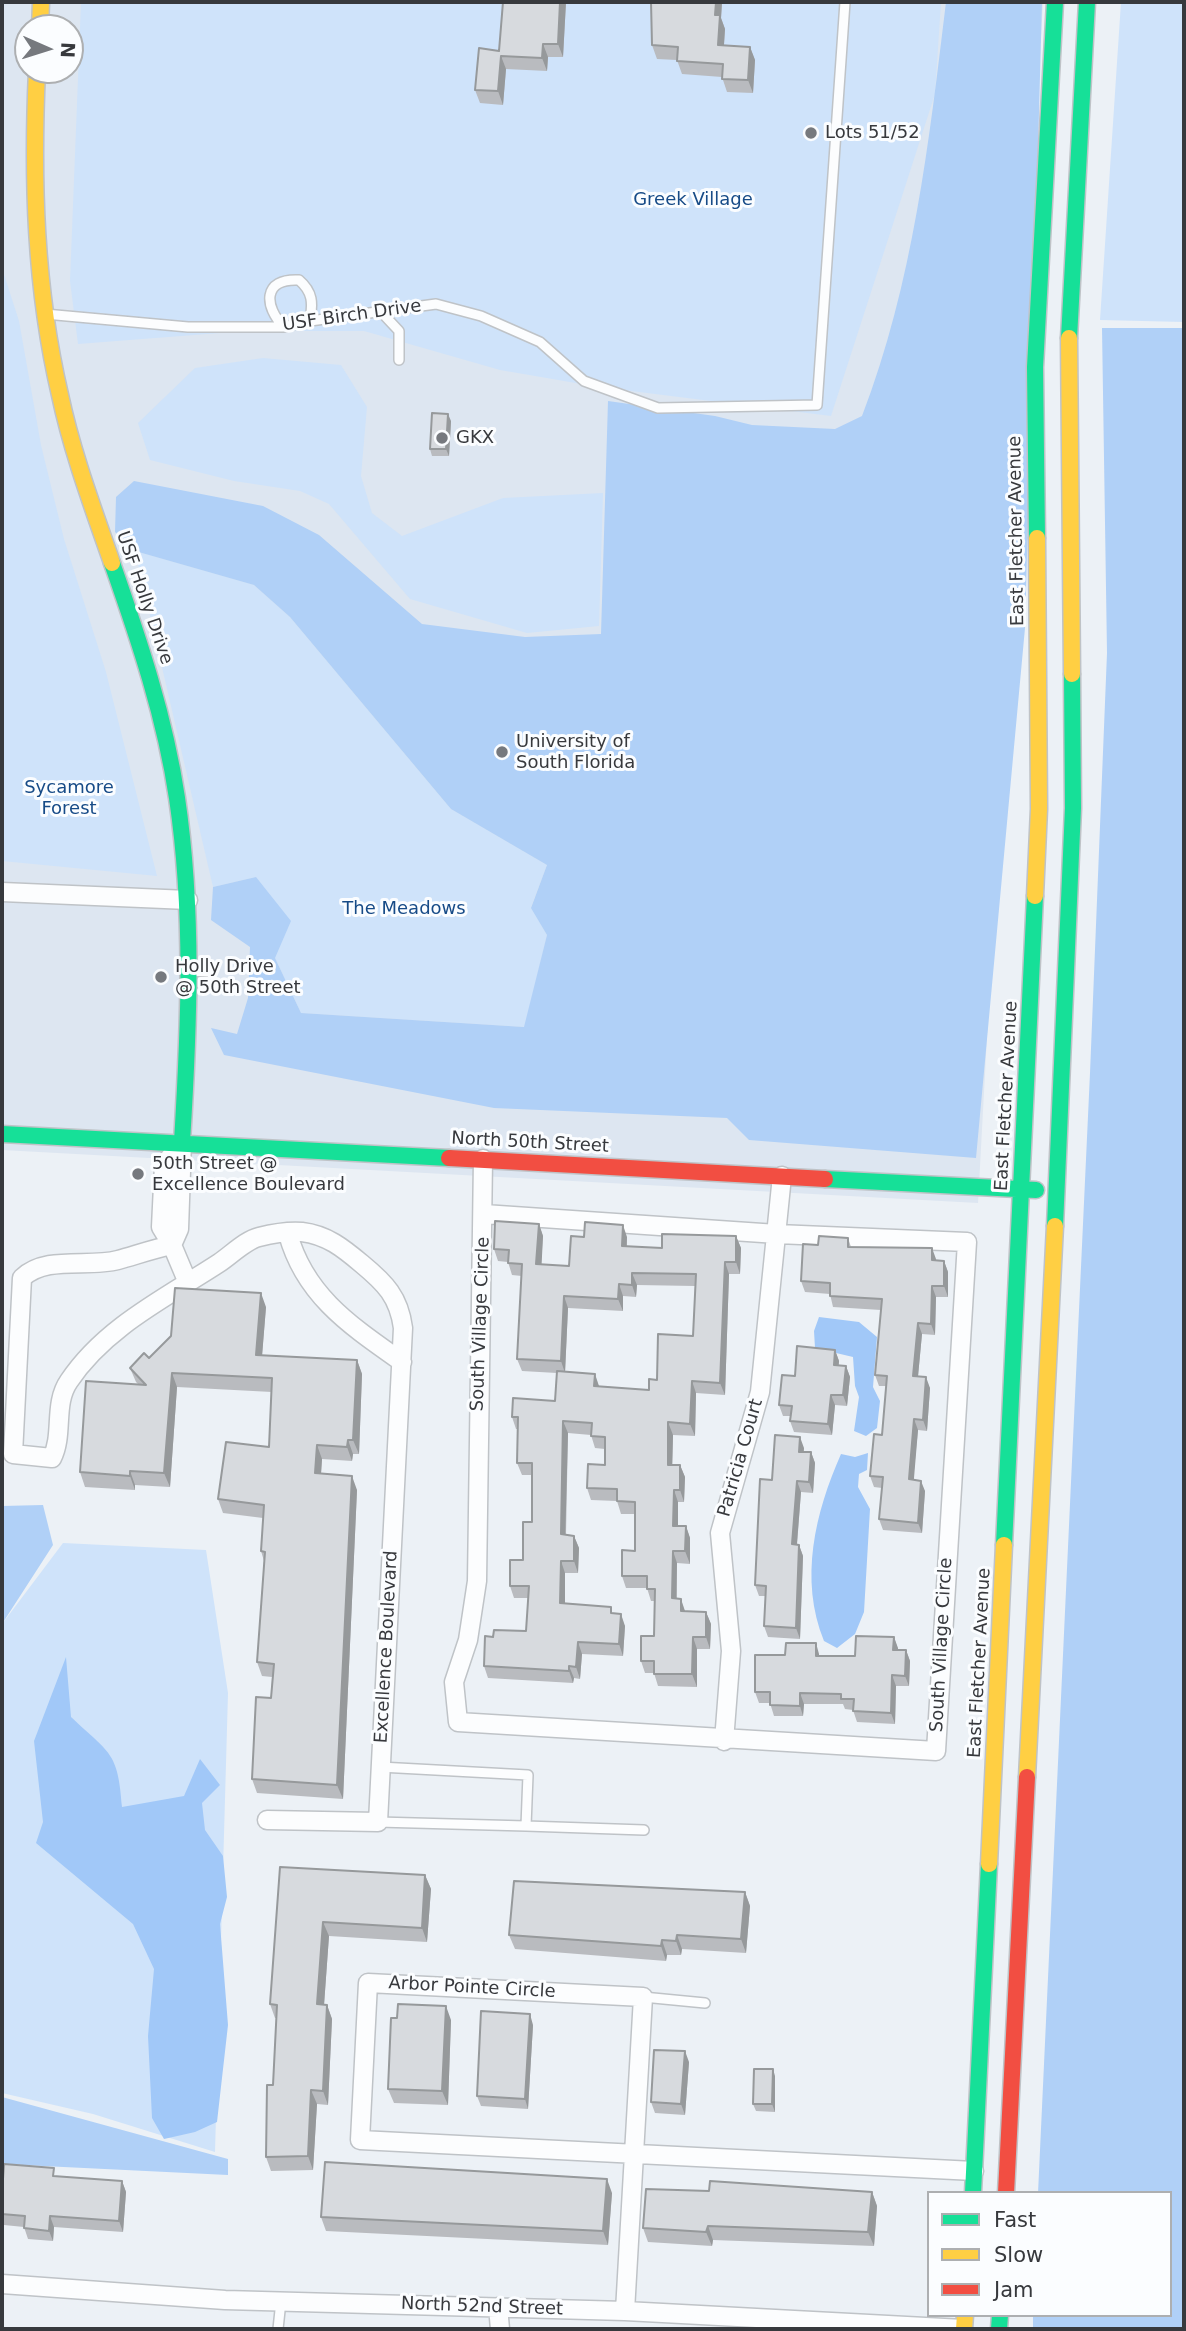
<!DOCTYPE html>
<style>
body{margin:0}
#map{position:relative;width:1186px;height:2331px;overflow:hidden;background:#ecf1f6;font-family:"DejaVu Sans",sans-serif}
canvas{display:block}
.frame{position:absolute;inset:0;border:4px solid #37393d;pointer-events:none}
.legend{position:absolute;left:927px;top:2191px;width:245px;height:126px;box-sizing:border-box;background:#fbfdff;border:2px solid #adafb1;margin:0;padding:9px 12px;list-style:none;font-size:21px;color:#37393d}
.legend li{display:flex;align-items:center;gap:14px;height:35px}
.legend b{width:35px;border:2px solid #adafb1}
.north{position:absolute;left:14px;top:14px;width:70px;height:70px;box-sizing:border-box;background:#fbfdff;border:2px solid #adafb1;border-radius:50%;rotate:93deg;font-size:19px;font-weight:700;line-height:28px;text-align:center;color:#37393d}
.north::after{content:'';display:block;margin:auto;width:24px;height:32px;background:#76797e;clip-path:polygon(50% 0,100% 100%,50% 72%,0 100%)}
</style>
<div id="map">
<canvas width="1186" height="2331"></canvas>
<div class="frame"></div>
<ul class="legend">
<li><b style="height:9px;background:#16e098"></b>Fast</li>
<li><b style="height:9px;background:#ffcf43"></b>Slow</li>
<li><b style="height:9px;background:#f24e42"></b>Jam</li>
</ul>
<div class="north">N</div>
</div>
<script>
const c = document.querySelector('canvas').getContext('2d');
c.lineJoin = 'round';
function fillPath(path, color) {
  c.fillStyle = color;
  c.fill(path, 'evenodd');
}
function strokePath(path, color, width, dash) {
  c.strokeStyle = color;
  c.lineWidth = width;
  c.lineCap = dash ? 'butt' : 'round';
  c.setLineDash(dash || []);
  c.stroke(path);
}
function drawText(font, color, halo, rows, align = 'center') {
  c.font = font + ' "DejaVu Sans",sans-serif';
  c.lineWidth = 6;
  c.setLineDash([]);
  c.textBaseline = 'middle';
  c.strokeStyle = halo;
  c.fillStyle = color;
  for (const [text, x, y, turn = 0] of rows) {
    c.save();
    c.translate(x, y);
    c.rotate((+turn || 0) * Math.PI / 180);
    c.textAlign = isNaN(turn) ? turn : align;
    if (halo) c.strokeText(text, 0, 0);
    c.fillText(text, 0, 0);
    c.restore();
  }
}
fillPath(new Path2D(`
 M2,2H1043L978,1203L2,1150ZM28,28H70V70H28Z`), '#dde6f1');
fillPath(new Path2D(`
 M81,2H941L935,94L831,416L599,387L500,370L364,331H246L78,344L70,281Z
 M1121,2H1184V322L1100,320Z
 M2,268L19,321L41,445L64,539L106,672L157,876L2,861Z
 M263,358L341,365L367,407L361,476L372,513L402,536L503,498L603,493L599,626L527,633L410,599L329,504L300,491L234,481L150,460L138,423L195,368Z
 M135,551L254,585L290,617L451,809L547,865L531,907L547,935L525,1027L301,1013L275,958L256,877L213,887Z
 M63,1543L206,1550L228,1693L215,2152L93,2114L2,2093V1624Z`), '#cfe3fa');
fillPath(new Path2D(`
 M946,2H1042L1025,628L976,1158L749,1140L727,1118L494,1108L224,1055L211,1028L237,1034L248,998L250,947L211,920L213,887L256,877L291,921L275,958L301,1013L524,1027L547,935L531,908L547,865L451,809L290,617L254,585L135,551L115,532L116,497L134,481L263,506L319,535L422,624L525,637L601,634L608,401L715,416L752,425L835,429L862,416C913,284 929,142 946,2Z
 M1102,328H1184V2329H1033V2315H1170V2193H1038L1090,1073L1107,653Z
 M43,1505L53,1545L2,1624V1506Z
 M2,2097L228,2159V2175L2,2164Z`), '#b0d0f7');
fillPath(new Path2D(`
 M819,1317L859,1322L877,1337L873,1387L880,1401L877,1428L866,1436L854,1431L859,1397L855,1386L853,1357L815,1348L814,1331Z
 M868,1453L867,1470L859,1474L858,1487L870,1509L864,1612L855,1634L837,1648L824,1641C799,1579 815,1513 841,1454L855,1457Z
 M66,1657L71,1717C110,1754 118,1751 122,1807L184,1796L200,1759L220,1785L202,1803L205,1830L223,1856L227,1897L220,1924L228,2025L217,2122L195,2132L164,2139L152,2118L148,2036L154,1969L133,1924L36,1843L43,1822L34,1741Z`), '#a1c8f8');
const lane = new Path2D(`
 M376,312L384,315L399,331V360
 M45,314L188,327H284L310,321L436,304L481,316L540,342L584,381L658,408L817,405L845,2
 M284,327C264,307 262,278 299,280C313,292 313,303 310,321
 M190,971L208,972
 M380,1767L528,1775L526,1826L644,1830
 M378,1822L526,1826
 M643,1997L705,2003
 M278,2329L281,2301`);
const street = new Path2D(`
 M2,892L188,900
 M182,1142L179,1229L172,1245L161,1227L164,1165Z
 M483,1159L477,1581L468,1640L454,1682L458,1722L936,1751L967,1242L777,1234L484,1214
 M288,1234C305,1296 351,1326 402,1362
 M188,1283L172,1245C153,1249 136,1255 118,1260C88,1268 46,1255 22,1278L13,1454L52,1458C64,1434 53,1404 69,1381C105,1327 167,1297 219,1263C231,1255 246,1240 259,1237C271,1234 290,1231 302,1232C327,1235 343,1248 362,1264C385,1283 399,1297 403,1328L378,1822L267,1820
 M724,1741L731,1651L720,1533L760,1392L782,1176
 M2,2284L225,2300L625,2311L963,2329
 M498,2307L500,2329
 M625,2311L643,1997L368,1983L360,2140L974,2171`);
const fast = new Path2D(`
 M1069,338L1087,2
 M1037,538L1035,367L1055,2
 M112,563C139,640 165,717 177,798C194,912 189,1028 182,1142
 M2,1134L449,1158
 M825,1179L1036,1190
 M1055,1226L1073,808L1072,674
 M1004,1545L1035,896
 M973,2193L989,1864
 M999,2329L1000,2315`);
const slow = new Path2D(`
 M40,28L41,2
 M37,70C32,179 35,288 60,395C72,452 93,508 112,563
 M1069,338L1072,674
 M1035,896L1039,809L1037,538
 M1027,1777L1055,1226
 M989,1864L1004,1545
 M964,2329L965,2315`);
const jam = new Path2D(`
 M449,1158L825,1179
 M1006,2193L1027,1777`);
strokePath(lane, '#bfc3c7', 12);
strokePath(street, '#bfc3c7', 21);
strokePath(fast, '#bfc3c7', 19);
strokePath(slow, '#bfc3c7', 19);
strokePath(jam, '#bfc3c7', 19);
strokePath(lane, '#fcfdfe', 9);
strokePath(street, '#fcfdfe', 18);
strokePath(fast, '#16e098', 16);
strokePath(slow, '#ffcf43', 16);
strokePath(jam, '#f24e42', 16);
fillPath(new Path2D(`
 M566,2L563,57H548L547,71L506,69L503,105L480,103L475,90L499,51Z
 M651,2H722L721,18L725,29L724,45L750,47L755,60L753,93L727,92L722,77L682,74L677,60L657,59L652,45Z
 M451,421L449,456H432L430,449Z
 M539,1224L543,1236L541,1264L569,1266L584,1237H627V1246L662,1248L736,1236L741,1248L740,1274H729L725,1395L696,1393L695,1436L673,1435L672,1465H680L685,1477L684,1502H678V1526H686L690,1538V1564L677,1563V1599L685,1611L706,1612L711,1624L710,1649H697V1687L658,1686L654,1673H645L641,1661L654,1636L655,1601H651L647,1588H626L622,1576L635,1551V1514H621L617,1501L591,1500L587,1488L605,1465V1449L595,1448L591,1435L568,1433L566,1535L574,1536L579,1548L578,1573H565V1604L614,1613L625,1626L623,1656L582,1654L580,1679L574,1678L573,1683L488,1678L484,1666L493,1637L526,1631L528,1598H514L510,1586L523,1560L532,1522V1475H522L517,1463L518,1429H516L512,1417L555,1401L557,1373L522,1371L517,1359L522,1276L512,1275L508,1262L498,1261L494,1249ZM637,1285L695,1286L693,1336L649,1390L599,1386L565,1372L568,1308L623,1311V1296L636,1297Z
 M848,1238L851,1247L936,1259V1261H944L948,1272V1297H936L935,1335L922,1334L918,1376L930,1388L927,1431L918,1430L913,1480L925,1491L922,1533L883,1530L879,1519L882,1488L874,1487L870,1476L882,1435L886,1386H879L875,1375L881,1310L833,1307L830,1294L805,1292L801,1281Z
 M266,1307L262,1355L357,1360L362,1374L359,1454H353L352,1461L322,1459L321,1474L357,1490L343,1799L257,1793L252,1779L271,1698L272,1677L262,1676L257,1662L264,1561L261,1551L263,1518L223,1513L218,1499L269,1447L272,1392L177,1387L170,1487L135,1485V1490L85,1487L80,1472L138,1384L136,1382L130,1368L149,1358Z
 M835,1350L839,1361L838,1365L846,1366L850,1377L847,1406L835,1405L832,1435L794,1432L790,1421L791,1416H783L779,1405L795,1376Z
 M804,1448L803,1452H811L815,1463L813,1493L801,1492L797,1545H799L803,1556L800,1639L768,1637L764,1626L766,1596H759L755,1585L772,1480Z
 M894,1637L898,1650H906L910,1661L909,1686H896L895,1724L857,1722L853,1710L845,1709L843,1704H804L803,1716H774L770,1703H759L755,1692L785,1655L819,1654V1656H855Z
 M280,1867L425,1875L431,1889L427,1942L329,1936L324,2005H327L332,2019L328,2105L317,2104L313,2170L271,2171L266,2157L273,2085L277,2018H275L270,2004Z
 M745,1892L750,1906L746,1953L682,1949L681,1955H667L666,1961L515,1949L509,1935Z
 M451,2020L448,2105L394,2103L388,2089Z
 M533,2025L528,2109L481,2106L477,2096Z
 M689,2062L685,2115L655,2113L651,2102Z
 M775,2076V2112L756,2111L753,2104Z
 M57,2176L122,2181L126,2192L123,2232L54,2227L53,2241L28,2239L24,2227L4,2225L2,2219V2194Z
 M709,2191L872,2192L877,2206L874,2246L713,2240L712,2246L648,2242L643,2228Z
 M612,2193L608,2245L326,2231L321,2217Z`), '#b9bbbf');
fillPath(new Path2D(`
 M560,2H566L563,57L558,44Z
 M716,2H722L721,18L725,29L723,58L718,45L715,15Z
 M543,44L548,57L547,71L542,58Z
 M750,47L755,60L753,93L748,80Z
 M501,56L506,69L503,105L498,91Z
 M448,414L451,421L449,456L446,449Z
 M539,1224L543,1236L541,1276L536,1264Z
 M623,1225L627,1237L626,1258L622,1246Z
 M736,1236L741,1248L740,1274L736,1262Z
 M932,1248L936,1259V1271L932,1260Z
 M944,1261L948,1272V1297L944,1286Z
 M725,1262L729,1274L725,1395L720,1383Z
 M632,1273L637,1285L636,1297L632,1285Z
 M619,1284L623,1296V1311L618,1299Z
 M932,1286L936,1297L935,1335L931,1324Z
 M261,1293L266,1307L261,1369L256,1355Z
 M564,1296L568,1308L565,1373L561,1361Z
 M918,1323L922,1334L917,1387L913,1376Z
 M835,1350L839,1361L838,1376L834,1365Z
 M357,1360L362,1374L359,1454L353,1440Z
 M846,1366L850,1377L847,1406L843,1395Z
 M172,1373L177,1387L170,1487L164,1473Z
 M595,1374L599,1386V1398L594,1386Z
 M926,1377L930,1388L927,1431L923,1420Z
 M692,1381L696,1393L695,1436L690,1424Z
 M831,1395L835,1405L832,1435L828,1424Z
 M914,1419L918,1430L913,1490L909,1479Z
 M563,1421L568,1433L565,1546L561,1534Z
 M668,1422L673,1435L672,1477L668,1465Z
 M800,1437L804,1448L803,1462L799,1452Z
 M348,1440L353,1454L352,1461L347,1447Z
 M317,1445L322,1459L320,1488L315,1473Z
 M811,1452L815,1463L813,1493L809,1482Z
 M680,1465L685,1477L684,1502L680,1490Z
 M130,1471L135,1485V1490L130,1476Z
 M352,1476L357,1490L343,1799L337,1785Z
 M797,1481L801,1492L796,1555L792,1544Z
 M921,1481L925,1491L922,1533L918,1523Z
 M674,1490L678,1502V1538L673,1526Z
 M686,1526L690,1538V1564L685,1551Z
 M574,1536L579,1548L578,1573L574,1561Z
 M799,1545L803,1556L800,1639L796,1628Z
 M673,1551L677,1563L676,1611L672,1598Z
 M561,1561L565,1573V1616L560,1603Z
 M681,1599L685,1611V1623L681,1611Z
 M706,1612L711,1624L710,1649L706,1637Z
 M621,1614L625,1626L623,1656L619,1644Z
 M693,1637L697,1649V1687L692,1674Z
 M894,1637L898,1648L897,1661L893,1650Z
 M578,1642L582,1654L580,1679L576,1667Z
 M816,1643L819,1654V1667L816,1656Z
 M906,1650L910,1661L909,1686L905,1676Z
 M569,1666L574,1678L573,1683L569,1671Z
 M892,1675L896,1686L895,1724L891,1713Z
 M800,1693L804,1704L803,1716L800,1706Z
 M425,1875L431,1889L427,1942L422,1928Z
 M745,1892L750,1906L746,1953L741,1939Z
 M323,1922L329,1936L323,2019L317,2004Z
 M677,1935L682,1949L681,1955L676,1941Z
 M662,1940L667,1955L666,1961L661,1946Z
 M327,2005L332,2019L328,2105L323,2091Z
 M446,2006L451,2020L448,2105L442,2091Z
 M530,2014L533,2025L528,2109L525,2099Z
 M685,2051L689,2062L685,2115L681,2104Z
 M773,2069L775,2076V2112L772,2104Z
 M311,2090L317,2104L313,2170L308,2156Z
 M607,2179L612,2193L608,2245L603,2231Z
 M122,2181L126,2192L123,2232L119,2221Z
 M872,2192L877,2206L874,2246L868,2232Z
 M50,2216L54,2227L53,2241L49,2231Z
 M708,2226L713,2240L712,2246L706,2232Z`), '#96999b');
const building = new Path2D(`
 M503,2H560L558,44H543L542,58L501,56L498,91L475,90L479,48L499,51Z
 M651,2H716L715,15H720L718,45L750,47L748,80L722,79L723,64L677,61L678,47L652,45Z
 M432,413L448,414L446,449H430Z
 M495,1221L539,1224L536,1264L569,1266L571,1236L584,1237L585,1222L623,1225L622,1246L662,1248V1234L736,1236V1262H725L720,1383L692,1381L690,1424L668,1422V1465H680V1490H674L673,1526H686L685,1551H673L672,1598L681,1599V1611L706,1612V1637H693L692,1674H654V1661H641V1636H654L655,1589H647V1576H622V1550L635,1551V1502L617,1501V1489L587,1488L588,1464L605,1465V1437L591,1436L592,1423L563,1421L561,1534L574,1536V1561H561L560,1603L611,1607V1613L621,1614L619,1644L578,1642L576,1667L569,1666V1671L484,1666L485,1636L493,1637L494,1630L526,1631L529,1586H510V1560H523V1522H532V1463H517L518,1417H512L513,1398L555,1401L557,1371L595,1374L594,1386L649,1390V1379L657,1380L658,1334L693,1336L696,1274L632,1273V1285L619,1284L618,1299L564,1296L561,1361L517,1359L522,1264L508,1263L509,1250L494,1249Z
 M819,1236L848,1238V1247L932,1248V1260L944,1261V1286H932L931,1324L918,1323L913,1376L926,1377L923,1420L914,1419L909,1479L921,1481L918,1523L879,1519L883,1477L870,1476L874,1434L882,1435L887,1376L875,1375L882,1299L830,1296V1283L801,1281L803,1244L818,1245Z
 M175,1288L261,1293L256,1355L357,1360L353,1440H348L347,1447L317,1445L315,1473L352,1476L337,1785L252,1779L256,1697L271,1698L274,1664L257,1662L265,1552L261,1551L264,1505L218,1499L226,1442L269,1447L272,1378L172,1373L164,1473L130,1471V1476L80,1472L86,1381L146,1385L130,1368L144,1353L149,1358L171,1336Z
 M797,1346L835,1350L834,1365L846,1366L843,1395H831L828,1424L790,1421L792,1406L779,1405L782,1375L795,1376Z
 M775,1435L800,1437L799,1452H811L809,1482L797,1481L792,1544L799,1545L796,1628L764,1626L766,1586L755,1585L760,1479L772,1480Z
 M856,1636L894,1637L893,1650H906L905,1676L892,1675L891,1713L853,1711L854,1699H841V1694L800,1693V1706L770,1705V1692H755V1655H785L786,1643H816V1656H855Z
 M280,1867L425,1875L422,1928L323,1922L317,2004L327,2005L323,2091L311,2090L308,2156L266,2157L267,2085H273L277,2005L270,2004Z
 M514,1881L745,1892L741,1939L677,1935L676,1941L662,1940L661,1946L509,1935Z
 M398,2004L446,2006L442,2091L388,2089L391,2018H397Z
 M481,2011L530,2014L525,2099L477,2096Z
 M654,2050L685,2051L681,2104L651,2102Z
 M754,2069H773L772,2104H753Z
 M325,2162L607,2179L603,2231L321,2217Z
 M4,2164L54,2168L53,2176L122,2181L119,2221L50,2216L49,2231L24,2228L25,2216L2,2214V2194Z
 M710,2181L872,2192L868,2232L708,2226L706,2232L643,2228L646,2189L709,2191Z`);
fillPath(building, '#d7dade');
strokePath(building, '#96999b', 2);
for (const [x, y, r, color] of [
 [811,133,7,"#76797e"],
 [442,438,7,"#76797e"],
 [502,752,7,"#76797e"],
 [161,977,7,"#76797e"],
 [138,1174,7,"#76797e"]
]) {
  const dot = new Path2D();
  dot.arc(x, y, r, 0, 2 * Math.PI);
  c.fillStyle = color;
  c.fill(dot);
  strokePath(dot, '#fbfdff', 2.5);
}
drawText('18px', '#37393d', '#fbfdff', [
 ["Lots 51/52",825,133],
 ["GKX",456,438],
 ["University of",516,742],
 ["South Florida",516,763],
 ["Holly Drive",175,967],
 ["@ 50th Street",175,988],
 ["50th Street @",152,1164],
 ["Excellence Boulevard",152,1185]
], 'left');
drawText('18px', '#174b87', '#fbfdff', [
 ["Greek Village",693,200],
 ["Sycamore",69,788],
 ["Forest",69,809],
 ["The Meadows",404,909]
]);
drawText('18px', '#37393d', '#fbfdff', [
 ["USF Birch Drive",352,316,-8],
 ["East Fletcher Avenue",1017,531,-91],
 ["USF Holly Drive",144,598,71],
 ["East Fletcher Avenue",1007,1096,-87],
 ["North 50th Street",530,1143,3],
 ["South Village Circle",481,1324,-88],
 ["Patricia Court",741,1458,-74],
 ["South Village Circle",942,1645,-87],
 ["Excellence Boulevard",387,1647,-87],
 ["East Fletcher Avenue",980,1663,-87],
 ["Arbor Pointe Circle",472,1988,3],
 ["North 52nd Street",482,2307,2]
]);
</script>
